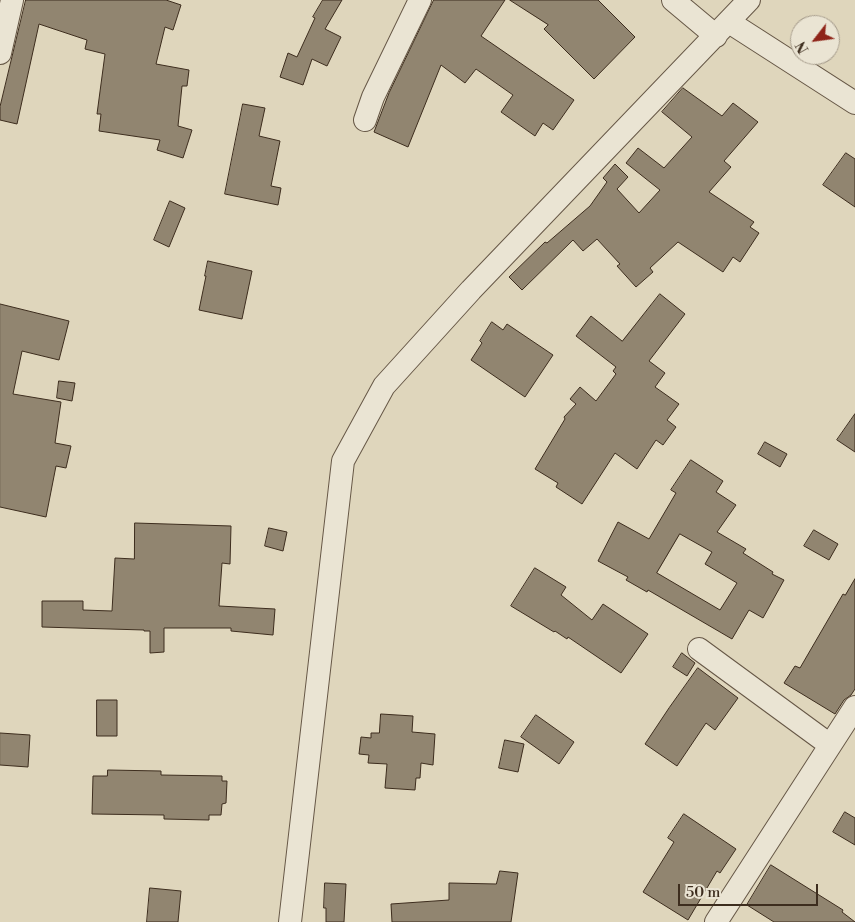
<!DOCTYPE html>
<style>
body{margin:0}
#map{position:relative;width:855px;height:922px;overflow:hidden;background:#dfd6bc;font-family:"Libre Bodoni",serif}
canvas{display:block}
.north{position:absolute;left:790px;top:15px;width:50px;height:50px;box-sizing:border-box;background:#eae4d3;border:1px solid #a59b8b;border-radius:50%;rotate:240deg;font-size:14px;font-weight:700;line-height:20px;text-align:center;color:#3d2d1e}
.north::after{content:'';display:block;margin:auto;width:18px;height:22px;background:#8f2418;clip-path:polygon(50% 0,100% 100%,50% 72%,0 100%)}
.scale{position:absolute;left:678px;top:884px;width:140px;height:22px;box-sizing:border-box;border:2px solid #3d2d1e;border-top:0;padding-left:6px;font-size:15px;line-height:18px;white-space:nowrap;color:#3d2d1e;-webkit-text-stroke:4px #eae4d3;paint-order:stroke}
</style>
<div id="map">
<canvas width="855" height="922"></canvas>
<div class="north">N</div>
<div class="scale">50 m</div>
</div>
<script>
const c = document.querySelector('canvas').getContext('2d');
c.lineJoin = 'round';
function fillPath(path, color) {
  c.fillStyle = color;
  c.fill(path, 'evenodd');
}
function strokePath(path, color, width, dash) {
  c.strokeStyle = color;
  c.lineWidth = width;
  c.lineCap = dash ? 'butt' : 'round';
  c.setLineDash(dash || []);
  c.stroke(path);
}
const building = new Path2D(`
 M26,0H166L181,5L173,30L165,27L156,64L189,70L187,86H182L178,126L192,130L183,158L157,150L160,140L99,131L101,114H97L105,54L85,49L87,40L39,24L17,124L0,120V107Z
 M323,0H342L325,29L341,37L327,66L312,59L303,85L280,77L288,53L297,57L315,18L313,17Z
 M434,0H505L481,36L574,100L553,130L543,123L535,136L501,112L513,95L476,69L465,83L441,65L408,147L374,132L389,93Z
 M510,0H598L635,37L594,79L544,29L548,25Z
 M683,88L722,116L733,103L758,122L724,161L731,167L709,192L754,222L750,227L759,233L740,262L733,257L723,272L678,242L650,268L653,272L636,287L617,266L620,264L597,239L583,251L573,240L522,290L509,277L545,242L547,243L590,206L607,182L603,178L615,164L628,177L617,189L639,213L660,190L626,163L638,148L664,168L692,137L662,112Z
 M243,104L265,108L259,136L280,141L271,186L281,188L278,205L225,194Z
 M846,153L855,159V207L823,185Z
 M170,201L185,208L169,247L154,240Z
 M208,261L252,271L242,319L199,310L206,276H205Z
 M660,294L685,314L649,361L665,373L655,387L679,404L667,420L676,427L663,445L656,440L637,469L615,453L582,504L556,487L558,483L535,469L565,419L564,417L576,404L570,399L580,387L596,401L616,374L613,371L616,367L576,336L591,316L622,341Z
 M0,304L69,321L59,360L22,351L13,394L61,402L55,443L71,446L66,468L56,466L46,517L0,507Z
 M492,322L503,330L507,324L553,355L525,397L471,360L482,343L480,341Z
 M59,381L75,383L72,401L57,398Z
 M855,414V452L837,440Z
 M765,442L787,454L780,467L758,454Z
 M691,460L723,481L716,492L736,505L717,532L746,549L743,553L773,572L772,574L784,580L763,618L749,610L732,639L648,590L647,592L626,580L628,577L598,561L618,522L649,539L676,493L671,490ZM680,534L712,552L705,564L737,583L720,610L657,573Z
 M135,523L231,526L230,564L222,563L219,606L275,609L273,635L231,631V628H164V652L150,653V631H144V630L42,627V601H83V610L112,611L115,558L134,559Z
 M269,528L287,532L283,551L265,546Z
 M814,530L838,544L829,560L804,546Z
 M535,568L566,587L561,595L592,620L603,604L648,634L621,673L568,637L567,639L555,631L554,632L511,606Z
 M855,579V689L851,695L844,700L835,714L784,683L795,666L800,668L843,594L845,595Z
 M682,653L695,663L687,676L673,667Z
 M698,668L738,698L715,730L706,723L677,766L645,744L669,708Z
 M97,700H117V736H97Z
 M381,714L413,716L412,732L435,734L433,765L421,763L420,778H416L415,790L385,788L387,764L368,763L369,755L359,754L361,737L371,738V733H379Z
 M536,715L574,742L559,764L521,737Z
 M0,733L30,735L28,767L0,765Z
 M505,740L524,744L518,772L499,768Z
 M108,770L161,771V775L222,776V781H227L226,803L222,804L221,815H209V820L164,819V815L92,814L93,776H107Z
 M845,812L855,818V845L833,832Z
 M684,814L736,849L720,873L717,871L688,920L643,892L674,842L668,838Z
 M771,865L843,910L842,912L855,922H774L747,905Z
 M500,871L518,873L511,922H392L391,904L449,900V883L496,884Z
 M325,883L346,884L344,922H326V908H324Z
 M150,888L181,891L178,922H147Z`);
fillPath(building, '#918570');
strokePath(building, '#3d2d1e', 1);
const street = new Path2D(`
 M673,0L716,36
 M729,22L855,103
 M0,53L12,0
 M365,120L373,97L420,0
 M699,649L830,745
 M290,922L343,461L384,386L471,290L749,0
 M716,922L855,707`);
strokePath(street, '#665746', 24);
strokePath(street, '#eae4d3', 22);
</script>
